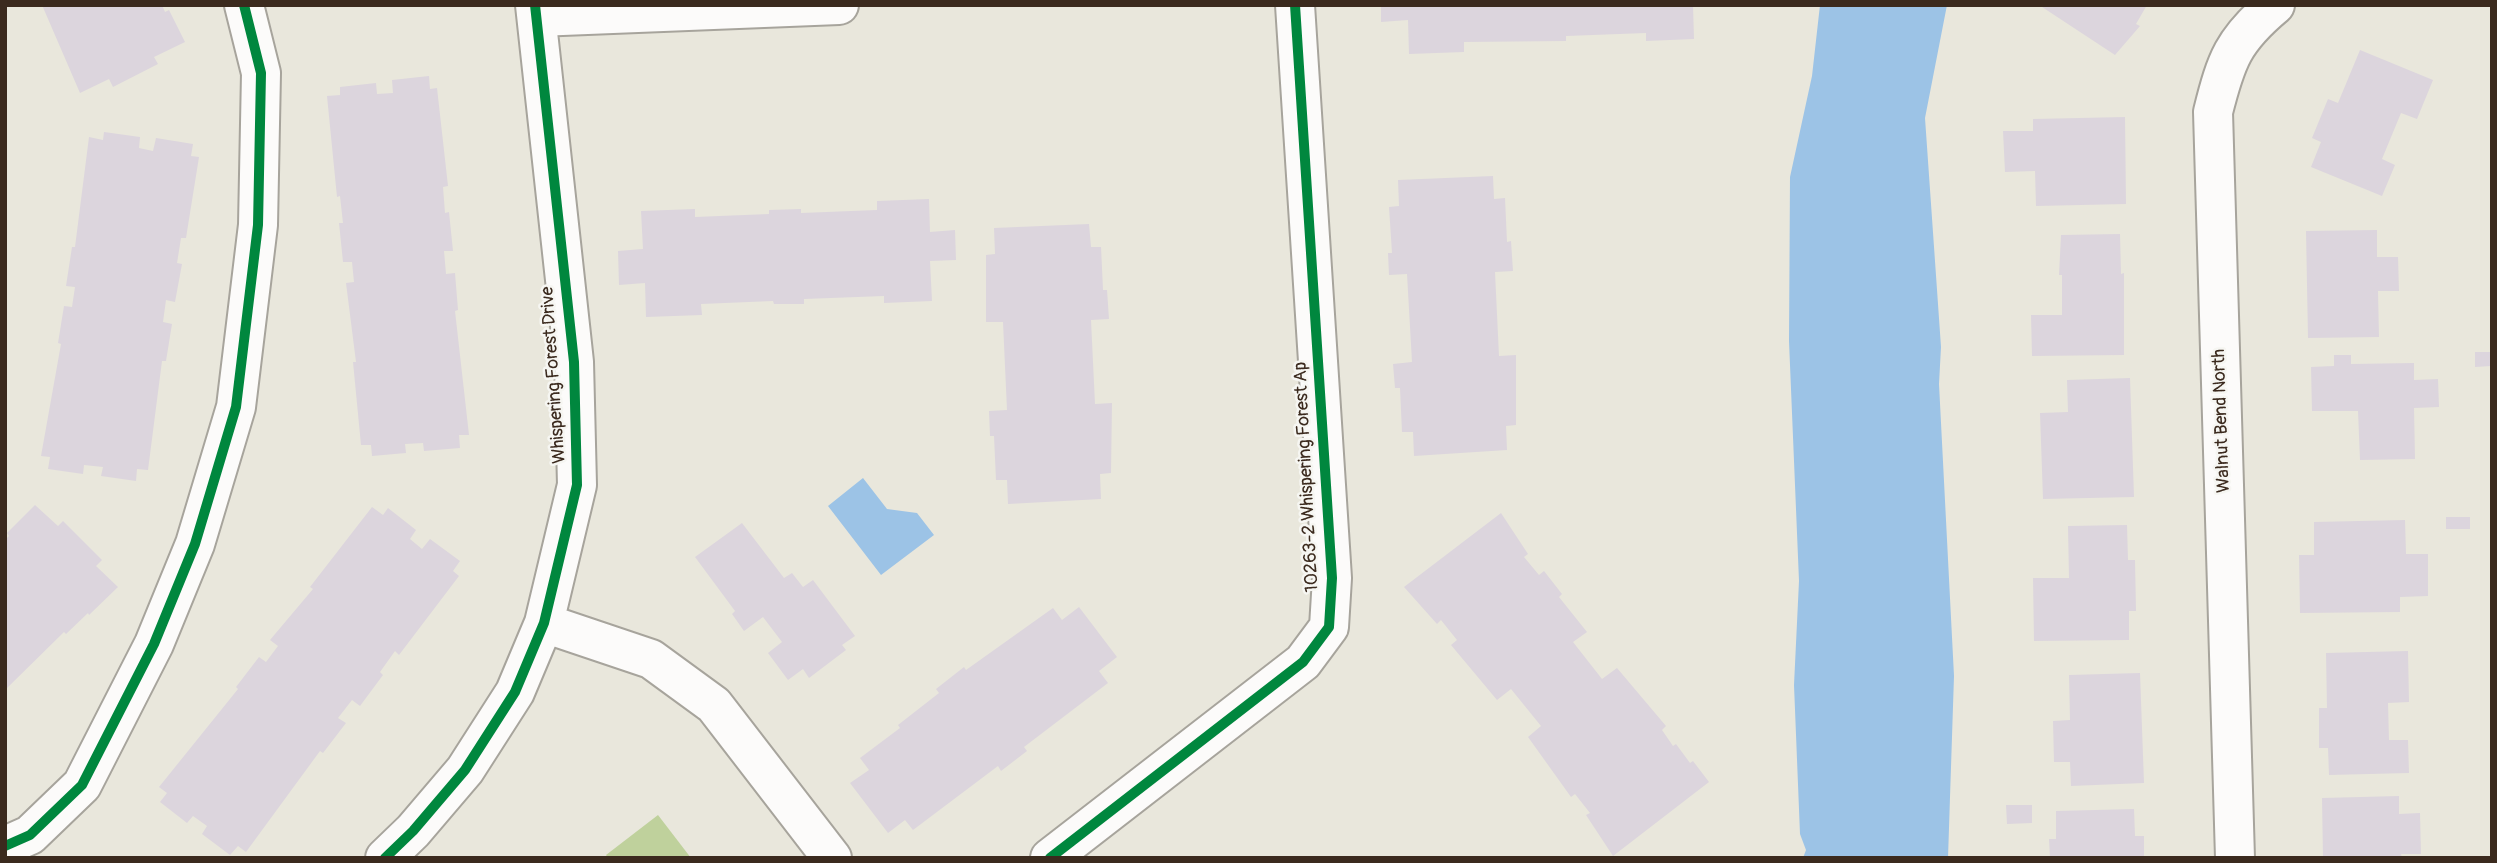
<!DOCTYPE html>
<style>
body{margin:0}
#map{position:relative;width:2497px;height:863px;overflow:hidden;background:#e9e7dc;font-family:Pangolin,sans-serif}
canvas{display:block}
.frame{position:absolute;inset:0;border:7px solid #3b2a1e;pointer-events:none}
</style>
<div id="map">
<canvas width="2497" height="863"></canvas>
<div class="frame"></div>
</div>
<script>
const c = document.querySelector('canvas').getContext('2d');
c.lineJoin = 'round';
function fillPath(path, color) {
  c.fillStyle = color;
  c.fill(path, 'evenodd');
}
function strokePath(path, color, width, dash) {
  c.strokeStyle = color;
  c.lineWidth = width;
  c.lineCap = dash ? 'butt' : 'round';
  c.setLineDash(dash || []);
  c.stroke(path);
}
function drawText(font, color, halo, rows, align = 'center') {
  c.font = font + ' Pangolin,sans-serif';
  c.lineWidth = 5;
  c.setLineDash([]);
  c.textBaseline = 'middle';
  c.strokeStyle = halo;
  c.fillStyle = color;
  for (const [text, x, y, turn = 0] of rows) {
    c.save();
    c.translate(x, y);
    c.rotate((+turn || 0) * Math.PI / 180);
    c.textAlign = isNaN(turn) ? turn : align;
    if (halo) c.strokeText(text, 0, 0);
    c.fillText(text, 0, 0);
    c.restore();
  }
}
fillPath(new Path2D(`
 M658,815L691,858H608L606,855Z`), '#bfd19c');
fillPath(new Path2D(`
 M1820,5H1947L1925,118L1941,347L1939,384L1954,676L1948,858H1803L1806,850L1800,834L1794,685L1799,581L1789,341L1790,177L1812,76Z
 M863,478L887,509L917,513L934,535L881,575L828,506Z`), '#9cc3e6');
fillPath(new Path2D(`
 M42,5H162L165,12L169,10L185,42L154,57L158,64L113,87L109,79L80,93Z
 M1381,5H1693L1694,39L1646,41V33L1566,36V41L1464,42V52L1409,54L1408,20L1381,22Z
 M2039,5H2147L2136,24L2140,26L2115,55Z
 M2360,50L2433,80L2417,119L2401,113L2382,159L2395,165L2382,196L2311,167L2321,142L2312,138L2328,99L2338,103Z
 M429,76L430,89L437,88L448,186L443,187L445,213L449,212L453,251H444L446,274L455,273L458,310L455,311L469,435H459L460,448L424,451L423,443L405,444L406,453L372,456L371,445H361L353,362H356L346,283L354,282L352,262H343L339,223H343L340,196L337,197L327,96L340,95V87L376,83L377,94L393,93L392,80Z
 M2125,117L2126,204L2036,206L2035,171L2005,172L2003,131H2033V119Z
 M104,132L140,137L139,148L153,151L156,138L193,144L191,156L199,157L186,238H181L177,263L182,264L175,302L166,300L163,322L172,324L166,361H162L148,470L137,469L136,481L101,476L103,467L84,465L83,474L48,469L50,457L41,456L61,344L58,343L64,306L72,307L75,287L66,286L72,247H75L89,137L103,140Z
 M1493,176L1494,199L1505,198L1507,242L1511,241L1513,271L1495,272L1499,356L1516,355V425L1506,426L1507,450L1414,456L1413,432H1402L1400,388H1395L1393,364L1412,362L1407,274L1389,275L1388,253H1392L1389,207L1399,206L1398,180Z
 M929,199L930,232L955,230L956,260L930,261L932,301L884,303V296L804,299V304H774L773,301L701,304L702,315L646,317L645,283L619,285L618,251L643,249L641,211L695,209V217L769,214V210L801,209V213L877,210V201Z
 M1089,224L1091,247H1101L1103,290H1107L1109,319L1091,320L1095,404L1112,403L1111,473L1100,474L1101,499L1008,504L1007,480H996L994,436H990L989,411L1007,410L1003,322H986V255L995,254L994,228Z
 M2377,230V257H2398L2399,291H2378L2379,337L2308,338L2306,231Z
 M2120,234L2121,274L2124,273V355L2032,356L2031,315H2062V275H2059L2061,235Z
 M2475,352H2490L2491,366L2475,367Z
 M2334,355H2351V364L2414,363V380L2438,379L2439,407L2414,408L2415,459L2360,460L2358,411H2312L2311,367L2334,366Z
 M2130,378L2134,497L2043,499L2040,413L2068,412L2067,380Z
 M35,505L58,526L63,521L102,560L96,566L118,587L89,615L88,613L66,634L64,632L5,690V540L9,536L7,533Z
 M372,507L383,515L388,508L416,530L410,539L422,549L430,539L460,561L453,571L459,576L399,655L395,651L380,672L383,675L360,706L352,700L338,718L346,723L323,753L320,751L246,852L238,846L230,855L202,834L207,826L193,816L187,823L160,802L167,793L159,787L238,689L236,687L259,657L266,662L278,646L270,640L313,589L310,587Z
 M1501,513L1528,554L1524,557L1539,575L1544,571L1562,594L1559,597L1587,632L1573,642L1602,679L1617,668L1666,726L1662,730L1673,746L1676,744L1690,763L1693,761L1709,782L1613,856L1586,815L1590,813L1575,794L1571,797L1528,737L1541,726L1511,689L1497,700L1451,645L1457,640L1441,620L1437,624L1404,587Z
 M2446,517H2470V529H2446Z
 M2405,520L2406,554H2428V596L2400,597V612L2300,613L2299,555H2314V522Z
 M742,523L784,578L792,573L803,587L813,580L855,636L842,645L846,650L809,678L803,669L788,680L768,653L782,642L763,617L744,631L732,614L735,611L695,557Z
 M2127,525L2128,560H2135L2136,611H2129V640L2034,641L2033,578H2069L2068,526Z
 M1079,607L1117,657L1099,671L1108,683L1024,747L1027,751L1001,771L998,766L913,830L905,820L888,833L850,783L869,770L860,758L900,728L898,725L939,693L936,689L964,667L966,670L1053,608L1062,620Z
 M2408,651L2409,702L2388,703L2389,740H2408L2409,773L2329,775L2328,748H2319V708H2327L2326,653Z
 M2140,673L2144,783L2071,786L2070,762H2054L2053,721L2070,720L2069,675Z
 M2399,796V814L2420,813L2421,854H2401L2402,858H2323L2322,798Z
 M2006,805H2032V823L2007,824Z
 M2134,809L2135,836H2144V858H2050L2049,839H2056V811Z`), '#dcd5dd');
const minor = new Path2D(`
 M537,17L839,5
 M544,623L651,659L714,705L832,858
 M5,846L30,835L82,785L154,644L195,544L236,407L258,225L261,73L244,5
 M385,858L413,831L465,770L515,692L544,623L577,485L574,362L535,5
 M1050,858L1303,662L1329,627L1332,578L1295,5
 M2235,858L2213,112C2226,60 2233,40 2275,5`);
strokePath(minor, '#a7a49c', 42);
strokePath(minor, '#fcfbfa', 38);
strokePath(new Path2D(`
 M5,846L30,835L82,785L154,644L195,544L236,407L258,225L261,73L244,5
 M385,858L413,831L465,770L515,692L544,623L577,485L574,362L535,5
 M1050,858L1303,662L1329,627L1332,578L1295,5`), '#00873e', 10);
drawText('18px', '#3b2a1e', '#f6f6f2', [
 ["Whispering Forest Drive",554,375,-94],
 ["Walnut Bend North",2222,421,-92],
 ["10263-2 Whispering Forest Ap",1307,477,-93]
]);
</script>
